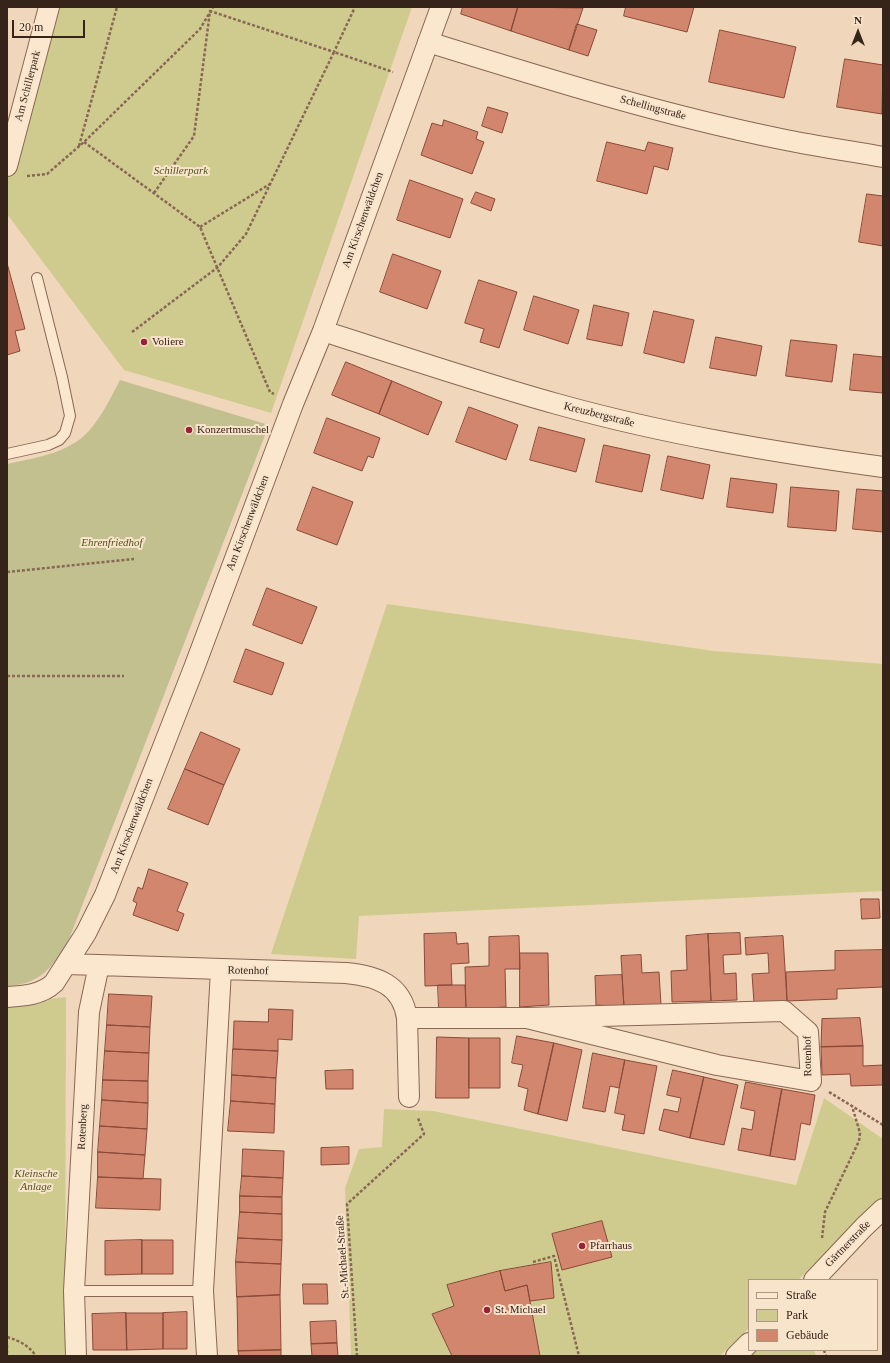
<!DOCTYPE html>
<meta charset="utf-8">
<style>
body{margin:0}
#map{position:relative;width:890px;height:1363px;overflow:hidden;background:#f0d7bb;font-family:"Times New Roman",serif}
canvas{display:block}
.frame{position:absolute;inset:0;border:8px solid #36231a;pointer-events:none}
.legend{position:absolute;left:748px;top:1279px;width:130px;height:72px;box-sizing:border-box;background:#f8e3cb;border:1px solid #aa9684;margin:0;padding:5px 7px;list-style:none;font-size:12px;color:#36231a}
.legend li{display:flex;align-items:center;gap:8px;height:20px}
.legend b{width:20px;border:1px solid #aa9684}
.north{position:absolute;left:838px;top:12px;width:40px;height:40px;-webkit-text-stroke:3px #f8e3cb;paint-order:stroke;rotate:0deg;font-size:11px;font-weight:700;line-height:16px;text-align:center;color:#36231a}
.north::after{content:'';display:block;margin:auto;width:14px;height:18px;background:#36231a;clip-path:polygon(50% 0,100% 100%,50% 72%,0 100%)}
.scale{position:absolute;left:12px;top:20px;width:73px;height:18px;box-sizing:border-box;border:2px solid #36231a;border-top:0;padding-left:5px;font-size:12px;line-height:14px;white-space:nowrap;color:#36231a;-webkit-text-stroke:3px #f8e3cb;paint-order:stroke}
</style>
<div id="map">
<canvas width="890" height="1363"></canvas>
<div class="frame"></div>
<ul class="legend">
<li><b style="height:5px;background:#fbe6ce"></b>Straße</li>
<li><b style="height:11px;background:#cfcb8f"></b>Park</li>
<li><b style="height:11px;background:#d2866e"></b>Gebäude</li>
</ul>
<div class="north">N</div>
<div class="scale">20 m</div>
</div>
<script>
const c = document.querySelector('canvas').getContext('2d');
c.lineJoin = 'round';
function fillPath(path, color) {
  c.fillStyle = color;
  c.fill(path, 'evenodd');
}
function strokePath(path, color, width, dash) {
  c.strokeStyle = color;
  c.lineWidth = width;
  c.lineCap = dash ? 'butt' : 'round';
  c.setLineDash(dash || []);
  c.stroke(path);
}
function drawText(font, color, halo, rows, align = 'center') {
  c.font = font + ' "Times New Roman",serif';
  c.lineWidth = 4;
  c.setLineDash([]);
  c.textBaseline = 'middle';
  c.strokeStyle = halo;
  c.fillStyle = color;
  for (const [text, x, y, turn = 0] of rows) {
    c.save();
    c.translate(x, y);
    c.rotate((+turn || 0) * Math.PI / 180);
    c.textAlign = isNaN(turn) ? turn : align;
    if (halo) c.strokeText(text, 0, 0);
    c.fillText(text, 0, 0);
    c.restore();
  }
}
fillPath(new Path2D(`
 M56,7H412L271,413L124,370L7,214V181Z
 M387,604L714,651L883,664V891L359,916L356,959L271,954Z
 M66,997L65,1356H7V1004Z
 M824,1098L883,1139V1197L798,1280H749V1328L720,1356H351L345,1188L359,1149L382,1147L384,1109L433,1111L796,1185Z
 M749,1350H814L816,1356H741Z`), '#cfcb8f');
fillPath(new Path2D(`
 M120,380L269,425L66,947C48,971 39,984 7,986V464C38,457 73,453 93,426C104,412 112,395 120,380Z`), '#c2c08f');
const building = new Path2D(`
 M463,7H518L511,31L461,14Z
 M518,7L583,8L569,50L511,31Z
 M626,7H694L687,32L624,16Z
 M577,24L597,30L588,56L569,50Z
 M720,30L796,47L784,98L709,82Z
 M845,59L883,65L882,114L837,107Z
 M488,107L508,113L502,133L482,126Z
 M444,120L478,132L476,139L484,142L472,174L421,155L432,123L442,126Z
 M607,142L645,151L648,142L673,148L668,170L654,166L647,194L597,181Z
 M410,180L463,199L450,238L397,220Z
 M476,192L495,199L491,211L471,203Z
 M867,194L883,196V246L859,242Z
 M393,254L441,271L427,309L380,292Z
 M7,263L25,329L15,331L20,351L7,355Z
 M479,280L517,292L499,348L480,342L484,329L465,323Z
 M534,296L579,310L568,344L524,330Z
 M594,305L629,313L622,346L587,339Z
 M654,311L694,320L684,363L644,353Z
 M716,337L762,346L756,376L710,368Z
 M791,340L837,345L832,382L786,376Z
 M854,354L883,357V393L850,390Z
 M346,362L392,381L379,414L332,395Z
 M392,381L442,402L428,435L379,414Z
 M469,407L518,425L506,460L456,442Z
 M327,418L380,438L373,458L368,456L362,471L314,453Z
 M539,427L585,439L576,472L530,460Z
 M604,445L650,455L642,492L596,482Z
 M668,456L710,465L703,499L661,490Z
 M731,478L777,484L773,513L727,507Z
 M313,487L353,502L337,545L297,530Z
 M791,487L839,491L836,531L788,527Z
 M857,489L883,491V532L853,529Z
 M267,588L317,607L302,644L253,625Z
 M246,649L284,663L272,695L234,682Z
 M201,732L240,749L224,785L185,769Z
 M185,769L224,785L208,825L168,809Z
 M149,869L188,883L177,911L184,914L178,931L133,915L137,903L133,901L138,887L142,889Z
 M861,899H879L880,918L862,919Z
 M456,933L457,944L468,943L469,963L451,964L452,985L425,986L424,934Z
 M740,933L741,954L723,955L724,974L736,973L737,1000L711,1001L708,934Z
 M708,934L711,1001L672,1002L671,971L687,970L686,936Z
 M519,936L520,969H505L506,1007L466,1009L465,967L489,966V937Z
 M783,936L787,1001L754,1003L752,974L769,973L768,953L746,955L745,938Z
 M883,950V987L837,989V999L787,1001L786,972L835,970V951Z
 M520,953H548L549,1005L520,1007Z
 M641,955L642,973L659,972L661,1005L624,1007L621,956Z
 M622,975L624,1007L596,1005L595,976Z
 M438,985H465L466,1009H439Z
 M109,994L152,996L150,1027L107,1025Z
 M269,1009L293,1010L292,1040L278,1039V1051L233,1049L234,1021L268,1022Z
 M860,1018L863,1046L821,1047L822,1019Z
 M107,1025L150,1027L149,1053L105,1051Z
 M517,1036L554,1043L538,1114L524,1110L528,1089L518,1086L523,1065L512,1063Z
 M437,1037L469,1038V1098H436Z
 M469,1038H500V1088H469Z
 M554,1043L582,1050L567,1121L538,1114Z
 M863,1046V1066L883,1065V1085L851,1086L850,1074L822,1075L821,1047Z
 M233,1049L278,1051L276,1078L232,1075Z
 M105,1051L149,1053L148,1081L103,1080Z
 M593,1053L625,1060L619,1088L610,1086L605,1112L583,1108Z
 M625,1060L657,1066L644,1134L622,1130L625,1115L615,1113Z
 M353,1070V1089H326L325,1071Z
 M673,1070L704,1077L690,1138L659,1130L664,1109L678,1112L681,1098L667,1095Z
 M232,1075L276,1078L275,1104L231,1101Z
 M704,1077L738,1085L724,1145L690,1138Z
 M103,1080L148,1081V1103L102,1100Z
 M746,1082L782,1089L770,1156L738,1150L742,1128L752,1130L755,1111L741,1108Z
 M782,1089L815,1095L810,1125L801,1123L795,1160L770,1156Z
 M102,1100L148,1103L147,1129L100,1126Z
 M231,1101L275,1104L274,1133L228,1131Z
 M100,1126L147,1129L145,1155L98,1152Z
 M349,1147V1164L321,1165V1148Z
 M243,1149L284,1151L283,1178L242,1176Z
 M98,1152L145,1155L143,1179L98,1177Z
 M242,1176L283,1178L282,1197L240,1196Z
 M98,1177L161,1179L160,1210L96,1208Z
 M240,1196L282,1197V1214L240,1212Z
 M240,1212L282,1214V1240L238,1238Z
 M602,1221L612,1257L562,1270L552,1234Z
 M238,1238L282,1240L281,1264L236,1262Z
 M142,1240V1274L105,1275V1241Z
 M142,1240H173V1274H142Z
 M236,1262L281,1264L280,1295L237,1297Z
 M551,1262L554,1298L530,1301L527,1285L505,1291L500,1271Z
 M500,1271L505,1291L527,1285L540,1356H452L432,1314L454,1306L447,1285Z
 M303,1284H327L328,1304H304Z
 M280,1295L281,1350L238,1351L237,1297Z
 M187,1312V1349H163V1313Z
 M126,1313L127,1350H93L92,1314Z
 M126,1313H163V1349L127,1350Z
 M336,1321L337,1343L311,1344L310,1322Z
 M337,1343L338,1356H312L311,1344Z
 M281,1350V1356H239L238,1351Z`);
fillPath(building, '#d2866e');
strokePath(building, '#894a38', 1);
const lane = new Path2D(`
 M7,454L48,445L59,440L65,433L70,416L62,377L37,278
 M74,1291H203`);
const street = new Path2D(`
 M428,42C544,78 662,115 781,139C815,146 849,151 883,157
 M7,166L49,7
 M323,331C401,356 478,382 557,404C664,434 773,452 883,467
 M67,964L346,973C376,976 402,984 407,1018L409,1097
 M7,997C24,996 41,995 54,983L86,933L105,895L194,668L293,404L323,331L441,7
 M407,1018H527L717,1065L811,1081L808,1032L784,1011L527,1018
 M814,1280L864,1227L883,1209
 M76,1356L74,1291L89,1012L99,965
 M207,1356L203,1291L221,970
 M736,1356L749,1343`);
strokePath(lane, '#886754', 12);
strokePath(street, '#886754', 22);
strokePath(new Path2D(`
 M84,142L200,227L270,392L274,394
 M79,146L117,7
 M27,176L47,174L84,142L200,29L213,7
 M154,193L194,136L210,11L334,52L355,7
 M200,227L270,184
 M132,332L218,267L246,234L334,52L393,72
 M7,572L134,559
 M7,676H124
 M829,1092L883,1125
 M822,1238L825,1212L859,1141L860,1133L852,1106
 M533,1262L554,1256L579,1356
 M7,1337C20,1341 28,1345 36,1356
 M7,1345V1356
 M824,1350L826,1356
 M357,1356L347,1204L424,1134L418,1118`), '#886754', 2.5, [3, 2]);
strokePath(lane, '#fbe6ce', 10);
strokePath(street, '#fbe6ce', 20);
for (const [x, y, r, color] of [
 [144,342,4,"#9b2036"],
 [189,430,4,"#9b2036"],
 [582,1246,4,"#9b2036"],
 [487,1310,4,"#9b2036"]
]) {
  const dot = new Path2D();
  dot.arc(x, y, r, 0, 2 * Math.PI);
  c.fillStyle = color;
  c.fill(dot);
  strokePath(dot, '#f8e3cb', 1.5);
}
drawText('11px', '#36231a', '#f8e3cb', [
 ["Am Schillerpark",28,86,-75],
 ["Schellingstraße",653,108,15],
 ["Am Kirschenwäldchen",363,220,-70],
 ["Kreuzbergstraße",599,415,14],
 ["Am Kirschenwäldchen",248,523,-69],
 ["Am Kirschenwäldchen",132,826,-69],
 ["Rotenhof",248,971,1],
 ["Rotenhof",808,1056,-91],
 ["Rotenberg",83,1127,-87],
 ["Gärtnerstraße",848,1244,-46],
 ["St.-Michael-Straße",343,1257,-94]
]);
drawText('italic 11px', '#50541f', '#f8e3cb', [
 ["Schillerpark",181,171],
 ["Ehrenfriedhof",112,543],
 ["Kleinsche",36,1174],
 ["Anlage",36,1187]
]);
drawText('11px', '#36231a', '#f8e3cb', [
 ["Voliere",152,342],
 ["Konzertmuschel",197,430],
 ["Pfarrhaus",590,1246],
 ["St. Michael",495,1310]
], 'left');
</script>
